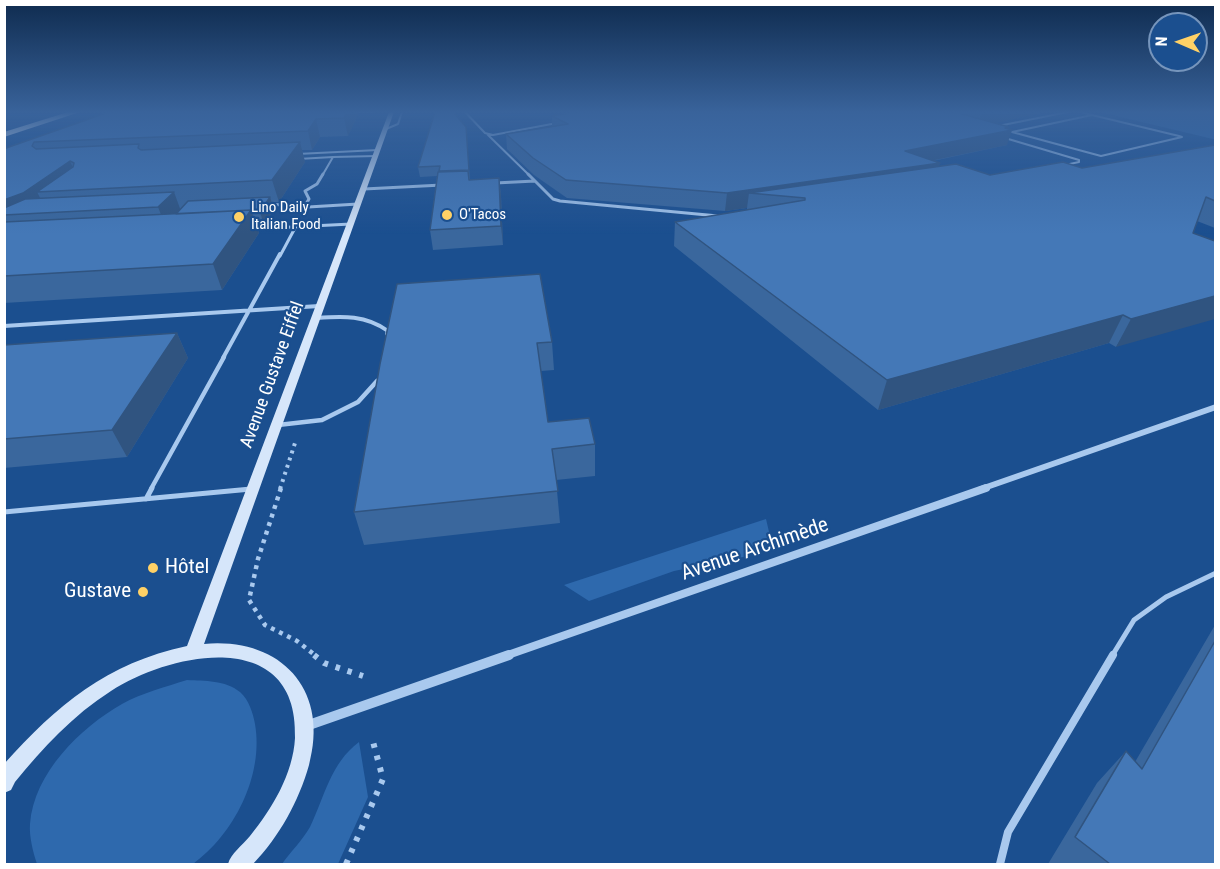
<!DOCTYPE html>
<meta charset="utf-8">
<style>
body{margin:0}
#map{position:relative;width:1220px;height:869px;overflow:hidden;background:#1b4f8f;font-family:"Roboto Condensed",sans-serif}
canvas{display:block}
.frame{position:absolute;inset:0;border:6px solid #fff;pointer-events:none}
.north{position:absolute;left:1148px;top:12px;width:60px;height:60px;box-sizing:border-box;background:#1b4f8f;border:2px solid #7695bc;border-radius:50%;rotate:272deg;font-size:16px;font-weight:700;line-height:24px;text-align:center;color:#fff}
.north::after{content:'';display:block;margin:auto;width:21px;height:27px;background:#ffd166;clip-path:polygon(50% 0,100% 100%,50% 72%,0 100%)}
</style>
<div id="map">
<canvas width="1220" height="869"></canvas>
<div class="frame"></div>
<div class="north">N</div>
</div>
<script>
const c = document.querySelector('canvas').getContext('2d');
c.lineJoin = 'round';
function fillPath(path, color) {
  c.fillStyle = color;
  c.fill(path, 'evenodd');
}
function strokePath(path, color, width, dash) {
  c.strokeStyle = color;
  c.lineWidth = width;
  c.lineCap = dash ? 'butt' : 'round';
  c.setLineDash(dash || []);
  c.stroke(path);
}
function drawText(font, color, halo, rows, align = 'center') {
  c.font = font + ' "Roboto Condensed",sans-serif';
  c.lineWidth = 4.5;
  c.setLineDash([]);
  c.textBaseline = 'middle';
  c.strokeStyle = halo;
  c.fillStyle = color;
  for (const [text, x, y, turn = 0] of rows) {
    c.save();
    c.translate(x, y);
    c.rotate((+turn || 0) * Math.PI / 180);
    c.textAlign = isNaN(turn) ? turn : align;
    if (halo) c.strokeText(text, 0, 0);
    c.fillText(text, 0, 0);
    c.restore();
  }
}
fillPath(new Path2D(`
 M1099,112H1215V139H1213Z
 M766,519L770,536L764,549L748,556L674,571L589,601L564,585Z
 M187,680C205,681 225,680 240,692C249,700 253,713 255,724C264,776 234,834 193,864H37C33,852 29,836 30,824C34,773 80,728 122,704C142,693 165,687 187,680Z
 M359,742L368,797L338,864H282C291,851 302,841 310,827C325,796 330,764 359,742Z`), '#2e69ad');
strokePath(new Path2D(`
 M280,489L296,440`), '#a9c9ee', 4, [3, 4.5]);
strokePath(new Path2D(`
 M281,488L258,559L249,600L265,625L297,641L316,656`), '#a9c9ee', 4.5, [4, 5]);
strokePath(new Path2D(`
 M314,655L324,663L363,676
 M346,864L383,779L372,738`), '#a9c9ee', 6, [4.5, 8]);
strokePath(new Path2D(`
 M353,112H372
 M465,112L485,133L493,135L557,123
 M1081,112L1092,115
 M1092,115L1179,136L1182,137L1101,156L1012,132Z
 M998,126L1068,112
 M386,129L398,124L402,112
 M487,134L530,176
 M1005,138L1079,160V162L1065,165
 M297,154L378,150
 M298,159L333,157
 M322,176L333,157L376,156`), '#a9c9ee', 2);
strokePath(new Path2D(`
 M528,174L535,181
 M495,183L535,181L553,199L560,201L718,216
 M364,189L442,185
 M306,204L309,199L305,191L317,184L323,174
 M268,205L306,204L308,207L358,204
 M252,229L351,224
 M280,256L295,228`), '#a9c9ee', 3);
strokePath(new Path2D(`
 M317,318C343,316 366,315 388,331L387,334
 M4,326L319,306
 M223,358L280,254`), '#a9c9ee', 4);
strokePath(new Path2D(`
 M278,425L322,420L358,402L377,381
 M151,489L224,357
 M248,489H251`), '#a9c9ee', 4.5);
strokePath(new Path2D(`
 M146,499L152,488
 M4,512L251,489
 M1112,656L1134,620L1166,597L1216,573`), '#a9c9ee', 5);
strokePath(new Path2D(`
 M1000,864L1008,832L1113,655`), '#a9c9ee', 8);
strokePath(new Path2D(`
 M981,489L1216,407`), '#a9c9ee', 6);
strokePath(new Path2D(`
 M505,656L986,488`), '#a9c9ee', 8);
strokePath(new Path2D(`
 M306,726L509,655`), '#a9c9ee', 10);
fillPath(new Path2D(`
 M389,112H394L204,644C280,637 330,689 309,765C299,801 279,837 253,864H228C231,853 242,846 250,836C272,809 293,774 295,738C299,627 173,651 111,691C73,715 43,748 15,782L11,790L4,793V764C57,705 107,663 187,646Z`), '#d6e6fa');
fillPath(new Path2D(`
 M68,112H80L4,137V132Z`), '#fff');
fillPath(new Path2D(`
 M109,112H357L358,115L348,136L320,137L312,150H302L305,162L279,202H272L274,209L264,225H256L259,233L222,290L4,303V149Z
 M577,112H1046L995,123L1009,127L1007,145L933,161L939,166L990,175L1082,168L1215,145V228L1197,221L1116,347L1109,343L878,410L674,246L675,222L747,210V208L725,211L567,198L534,175L507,149L506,134L552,127V116Z
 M466,127L470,180L499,178L501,196L503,245L433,250L430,230L437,176L420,177L418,167Z
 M397,284L552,342L554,370L541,371L548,422L595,444V476L556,480L560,523L364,545L354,512Z
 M177,333L188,358L127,457L4,468V345Z
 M1215,625V864H1048L1097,783L1126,751L1135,762Z`), '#3a679d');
fillPath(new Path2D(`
 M347,112H357L358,115L348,136L344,118Z
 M985,112H1046L977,127L982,113Z
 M316,119L320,137L312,150L308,131Z
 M1009,127L1008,131L1012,130L1007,145L901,167L905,151Z
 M300,142L305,162L279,202L272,180Z
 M70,161L79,181L37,192L45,207L4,215V200Z
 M940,163L935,180L805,198L749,193L747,208L725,211L727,193Z
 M499,178L501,196L503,245L501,226Z
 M174,192L182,214L167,230L158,207Z
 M270,197L274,209L264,225L260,212Z
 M251,210L259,233L222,290L213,264Z
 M1215,296V319L1116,347L1131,319Z
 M1123,315L1109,343L878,410L887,380Z
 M177,333L188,358L127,457L112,430Z`), '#305480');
const building = new Path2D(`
 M109,112H347L344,118L316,119L308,131L34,142L32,146L36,149L139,144L138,148L141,150L300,142L272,180L37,192L73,167L74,163L70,161L23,193L4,200V149L9,147Z
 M435,112H453L466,127L469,170L439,171L440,166L418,167Z
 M577,112H955L1009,127L1005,128L1012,130L905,151L940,163L727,193L566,180L533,158L506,134L568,124L552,116Z
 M1215,145V201L1206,197L1193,233L1215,241V296L1131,319L1123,315L887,380L675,222L805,200V198L749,193L956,164L990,175L1063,162L1082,168Z
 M468,171L469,180L499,178L501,226L430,230L438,172Z
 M174,192L158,207L4,215V208L25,199Z
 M270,197L260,212L252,213L251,210L176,214L188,201Z
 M251,210L213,264L4,276V222Z
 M540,274L552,342L537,343L548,422L589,418L595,444L552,449L558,491L354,512L380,364L397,284Z
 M177,333L112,430L4,439V345Z
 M1215,641V864H1110L1075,837L1126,751L1142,769Z`);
fillPath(building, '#4478b7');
strokePath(building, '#305480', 1.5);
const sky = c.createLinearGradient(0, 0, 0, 234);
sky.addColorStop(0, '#0f2b4f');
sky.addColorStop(0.48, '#39639b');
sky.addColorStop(1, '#39639b00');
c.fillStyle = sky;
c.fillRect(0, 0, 1220, 234);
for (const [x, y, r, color] of [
 [447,215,6,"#ffd166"],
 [239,217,6,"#ffd166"],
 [153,568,6,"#ffd166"],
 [143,592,6,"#ffd166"]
]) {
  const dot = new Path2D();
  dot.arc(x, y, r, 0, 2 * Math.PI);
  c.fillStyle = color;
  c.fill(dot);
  strokePath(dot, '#1b4f8f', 2);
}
drawText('15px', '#fff', '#1b4f8f', [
 ["Lino Daily",251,208],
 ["Italian Food",251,225],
 ["O'Tacos",459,215]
], 'left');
drawText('18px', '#fff', '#1b4f8f', [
 ["Avenue Gustave Eiffel",273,375,-70]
]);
drawText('21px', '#fff', '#1b4f8f', [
 ["Avenue Archimède",755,550,-19]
]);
drawText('21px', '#fff', '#1b4f8f', [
 ["Hôtel",165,568],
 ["Gustave",131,592,"right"]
], 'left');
</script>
